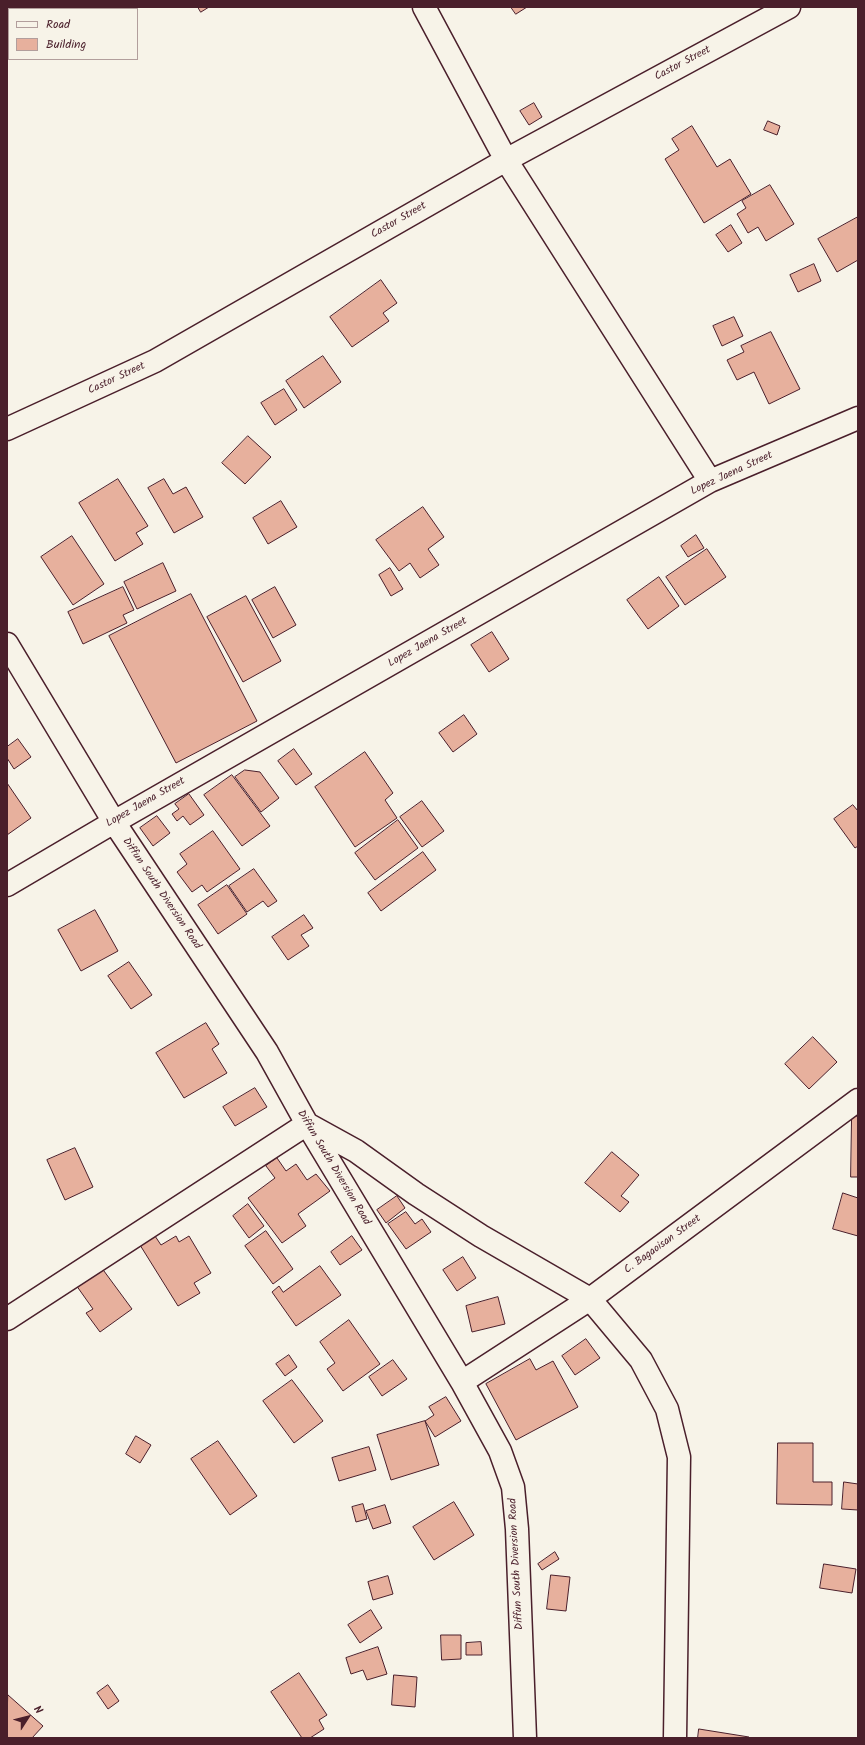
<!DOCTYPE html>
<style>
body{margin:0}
#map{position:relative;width:865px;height:1745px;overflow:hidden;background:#f7f3e8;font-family:Kalam,sans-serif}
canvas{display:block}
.frame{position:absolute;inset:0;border:8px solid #4a1f2b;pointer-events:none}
.legend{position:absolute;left:8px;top:8px;width:130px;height:52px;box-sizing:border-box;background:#f7f3e8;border:1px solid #b29e9c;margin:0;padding:5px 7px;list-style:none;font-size:12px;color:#4a1f2b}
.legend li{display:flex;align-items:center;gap:8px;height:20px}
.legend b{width:20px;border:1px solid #b29e9c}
.north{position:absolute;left:8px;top:1697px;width:40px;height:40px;-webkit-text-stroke:3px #f7f3e8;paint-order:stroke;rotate:54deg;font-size:11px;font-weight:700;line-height:16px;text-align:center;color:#4a1f2b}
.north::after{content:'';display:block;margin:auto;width:14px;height:18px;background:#4a1f2b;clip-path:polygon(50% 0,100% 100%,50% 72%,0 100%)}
</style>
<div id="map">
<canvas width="865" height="1745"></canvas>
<div class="frame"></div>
<ul class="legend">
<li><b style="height:5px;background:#f7f3e8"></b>Road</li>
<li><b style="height:11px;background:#e7b09d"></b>Building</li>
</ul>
<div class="north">N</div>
</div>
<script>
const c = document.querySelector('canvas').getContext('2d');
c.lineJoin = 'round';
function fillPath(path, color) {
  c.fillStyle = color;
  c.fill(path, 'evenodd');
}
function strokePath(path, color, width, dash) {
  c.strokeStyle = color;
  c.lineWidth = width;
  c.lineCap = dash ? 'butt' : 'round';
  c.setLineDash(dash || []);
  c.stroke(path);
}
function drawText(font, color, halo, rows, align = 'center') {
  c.font = font + ' Kalam,sans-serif';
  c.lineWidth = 3.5;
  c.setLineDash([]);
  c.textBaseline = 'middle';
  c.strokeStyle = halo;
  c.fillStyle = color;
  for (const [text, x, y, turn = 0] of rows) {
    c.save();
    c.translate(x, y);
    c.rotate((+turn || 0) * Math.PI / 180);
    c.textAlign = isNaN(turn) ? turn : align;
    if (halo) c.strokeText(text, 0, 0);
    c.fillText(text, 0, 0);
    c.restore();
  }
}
const building = new Path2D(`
 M198,7H209L201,12Z
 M511,7H527L516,14Z
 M7,17H9V50L7,51Z
 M534,103L542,117L529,125L520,111Z
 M768,121L780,126L777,135L764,130Z
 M692,126L717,167L730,159L751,194L704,223L665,159L679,150L672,139Z
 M770,185L794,224L766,241L758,227L748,233L737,214L746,208L742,201Z
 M858,217V260L837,272L818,239Z
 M731,225L742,243L728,252L716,235Z
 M814,264L821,281L798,292L790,275Z
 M381,280L397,303L383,313L389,321L352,347L330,317Z
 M734,317L743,336L722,346L713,326Z
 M771,332L800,389L769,404L754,372L737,380L727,360L744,352L741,346Z
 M323,356L341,382L304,408L286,381Z
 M284,389L297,410L275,425L261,403Z
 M248,436L271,457L245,484L222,463Z
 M118,479L148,526L136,533L143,544L115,561L79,503Z
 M164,479L173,494L186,487L203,517L174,533L148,488Z
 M281,501L297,527L268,544L253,518Z
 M423,507L444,537L428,549L439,565L420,578L410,563L399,571L376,540Z
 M696,535L704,548L688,557L681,546Z
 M72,536L104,584L73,605L41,557Z
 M707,549L726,577L685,605L666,577Z
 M163,563L176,591L137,609L124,582Z
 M390,568L403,589L391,596L379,575Z
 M659,577L679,606L648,629L627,600Z
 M123,587L134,610L123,615L127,623L83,644L68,612Z
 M275,587L296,625L273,638L252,600Z
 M191,594L257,721L176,763L109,636Z
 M246,596L281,661L243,682L207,617Z
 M492,632L509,659L489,672L471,645Z
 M464,715L477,734L453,752L439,733Z
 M18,739L31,757L14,769L7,758V747Z
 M294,749L312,774L296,785L278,761Z
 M365,752L393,793L385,800L397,818L355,847L315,787Z
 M245,770L260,772L279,798L261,812L235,777Z
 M232,775L270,826L242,846L204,795Z
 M7,783L31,818L7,835Z
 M189,794L204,815L190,825L183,816L177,821L172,814L179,809L175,804Z
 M422,801L444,831L422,847L400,817Z
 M853,805L858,811V846L855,848L834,819Z
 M157,816L170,833L153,846L140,828Z
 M398,820L418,848L375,880L355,853Z
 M213,831L240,869L207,892L202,885L192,892L177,872L187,864L180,854Z
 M423,852L436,870L381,911L368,893Z
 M254,869L277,901L268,907L263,901L247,912L229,886Z
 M227,885L247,914L218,934L198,905Z
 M95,910L118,951L81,971L58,930Z
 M304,915L313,928L301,935L309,946L288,960L272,937Z
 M129,962L152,995L131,1009L108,976Z
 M206,1023L219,1044L212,1049L227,1073L184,1098L156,1053Z
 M813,1037L837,1062L809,1089L785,1064Z
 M255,1088L267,1107L235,1126L223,1107Z
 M852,1116H858V1177H851Z
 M75,1148L93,1187L65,1200L47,1160Z
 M612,1152L639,1175L621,1196L629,1202L620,1212L585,1183Z
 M277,1158L286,1171L296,1164L307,1180L316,1174L330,1191L298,1214L306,1226L282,1243L248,1198L275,1178L266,1166Z
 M843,1193L858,1198V1236L833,1229Z
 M397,1196L405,1208L386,1223L377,1210Z
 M248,1204L264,1226L249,1238L233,1216Z
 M406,1212L415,1224L422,1219L431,1232L406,1249L388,1224Z
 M266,1231L293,1269L273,1284L245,1246Z
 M155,1236L161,1245L176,1236L179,1242L189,1236L211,1273L194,1283L200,1293L178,1306L140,1245Z
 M352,1236L362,1250L340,1265L331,1252Z
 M463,1257L476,1278L457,1291L443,1270Z
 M320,1266L341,1295L296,1326L272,1292L279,1286L283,1292Z
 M101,1267L132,1309L100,1332L86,1313L93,1309L76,1285Z
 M498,1297L505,1324L472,1332L466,1306Z
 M349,1320L380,1364L343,1391L327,1369L335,1363L320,1342Z
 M586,1339L600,1358L575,1375L562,1356Z
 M289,1355L297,1367L285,1376L276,1364Z
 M530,1359L536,1370L553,1361L578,1407L516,1440L486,1384Z
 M393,1360L407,1379L382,1396L369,1377Z
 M292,1380L323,1421L294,1443L263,1401Z
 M446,1397L461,1421L435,1437L425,1421L434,1415L429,1407Z
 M425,1421L439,1465L391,1480L377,1435Z
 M136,1436L151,1445L140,1463L126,1454Z
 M218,1441L257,1496L230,1515L191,1459Z
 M778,1443H813V1482H832V1505L777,1504Z
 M369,1447L376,1470L339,1481L332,1458Z
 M844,1482L858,1484V1510L842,1509Z
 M454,1502L474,1535L434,1560L413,1527Z
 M363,1504L367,1519L356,1522L352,1507Z
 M385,1505L391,1523L373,1529L366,1511Z
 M555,1552L559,1559L542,1570L538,1564Z
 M824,1564L856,1569L852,1593L820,1588Z
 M551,1575L570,1577L566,1611L547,1609Z
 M388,1576L393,1594L373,1600L368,1582Z
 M371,1610L382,1628L360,1643L348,1625Z
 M441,1635H461V1659L442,1660Z
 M481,1642L482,1655H466V1643Z
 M378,1647L387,1674L367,1680L363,1670L351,1674L346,1658Z
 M299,1673L327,1715L319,1720L324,1729L310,1738H302L271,1692Z
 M394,1675L417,1677L415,1707L392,1705Z
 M108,1685L119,1701L108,1709L97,1693Z
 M8,1695L43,1726L32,1738H7Z
 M699,1729L749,1737V1738H698Z`);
fillPath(building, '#e7b09d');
strokePath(building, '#4a1f2b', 1);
const minor = new Path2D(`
 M424,7L506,160L710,481
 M7,429L155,361L506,160L789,7
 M7,644L114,822L267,1052L307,1124L462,1382L500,1451L513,1487L517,1529L525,1738
 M7,885L114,822L710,481L858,418
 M7,1319L307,1124L356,1151L416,1194L481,1236L590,1299L641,1360L667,1409L679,1457L675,1738
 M462,1382L590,1299L858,1100`);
strokePath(minor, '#4a1f2b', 25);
strokePath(minor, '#f7f3e8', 22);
drawText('11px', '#4a1f2b', '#f7f3e8', [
 ["Castor Street",683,64,-28],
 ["Castor Street",399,221,-30],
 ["Castor Street",117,379,-25],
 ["Lopez Jaena Street",732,474,-25],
 ["Lopez Jaena Street",428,643,-30],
 ["Lopez Jaena Street",146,803,-30],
 ["Diffun South Diversion Road",161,894,56],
 ["Diffun South Diversion Road",333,1168,59],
 ["C. Bagaoisan Street",663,1245,-36],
 ["Diffun South Diversion Road",517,1564,-93]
]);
</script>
